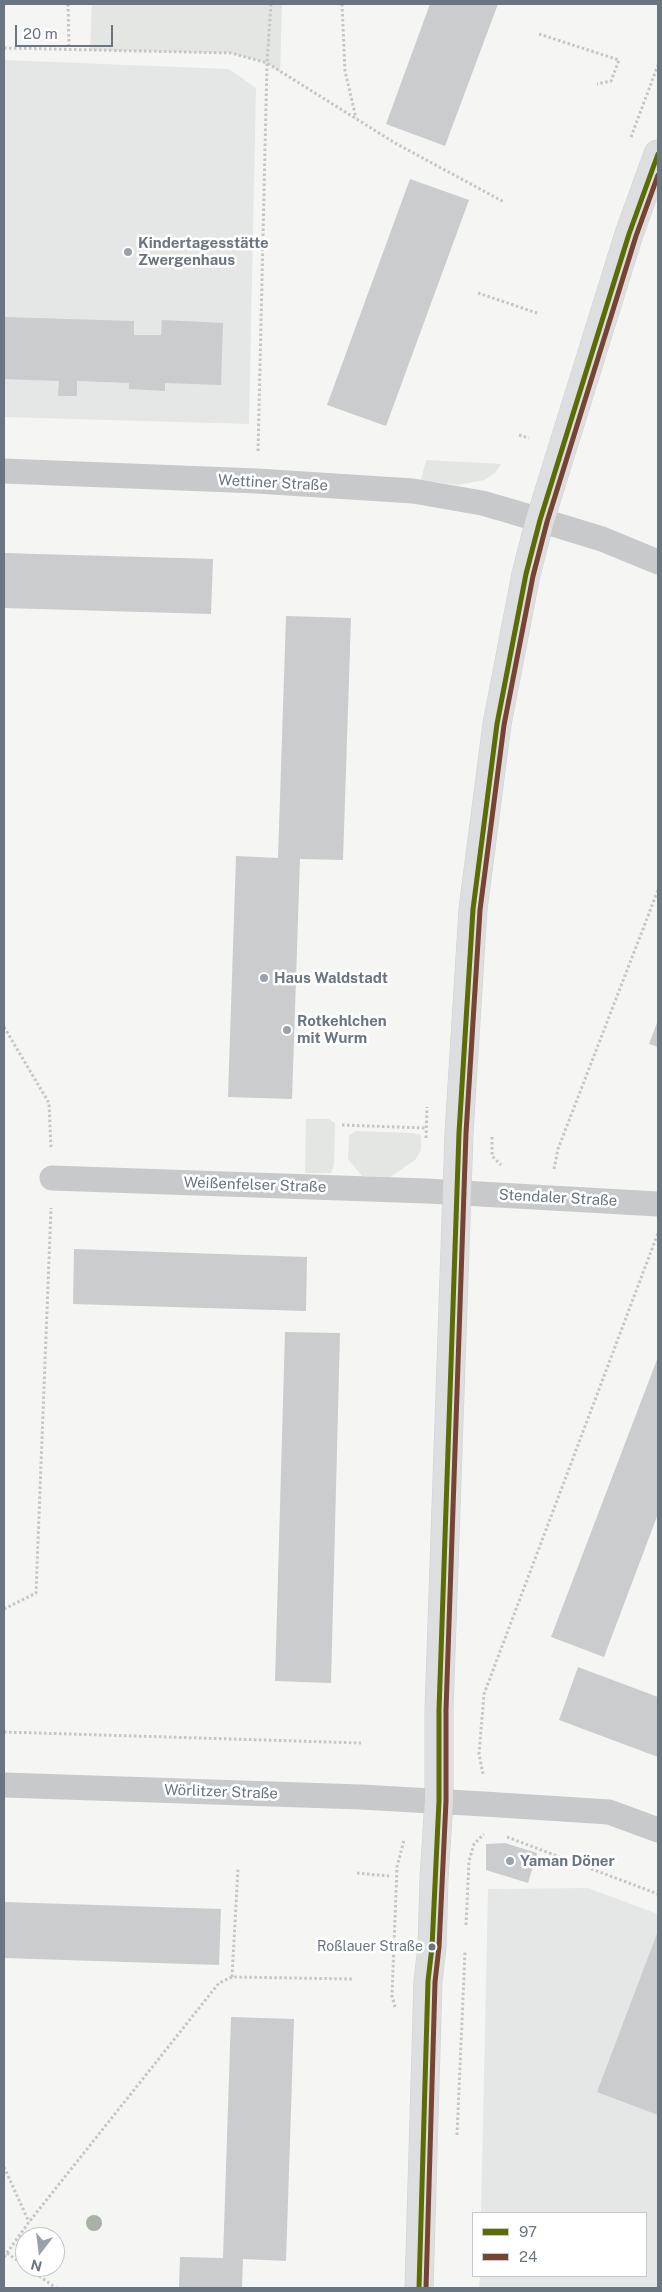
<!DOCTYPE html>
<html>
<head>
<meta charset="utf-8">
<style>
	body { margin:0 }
	#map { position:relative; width:662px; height:2292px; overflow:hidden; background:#f5f5f4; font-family:"Public Sans",sans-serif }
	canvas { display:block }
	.frame { position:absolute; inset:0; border:5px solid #697581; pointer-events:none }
	.legend { position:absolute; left:472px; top:2212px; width:175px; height:65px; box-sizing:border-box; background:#fff; border:1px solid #c3c8cd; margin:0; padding:6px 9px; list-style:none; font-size:15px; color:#697581 }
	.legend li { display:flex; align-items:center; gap:10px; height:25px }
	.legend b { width:25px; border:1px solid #c3c8cd }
	.north { position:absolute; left:15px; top:2227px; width:50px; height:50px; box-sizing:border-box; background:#fff; border:1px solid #c3c8cd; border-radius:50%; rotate:195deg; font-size:14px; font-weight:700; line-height:20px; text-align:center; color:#697581 }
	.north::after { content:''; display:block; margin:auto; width:18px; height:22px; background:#9aa2a9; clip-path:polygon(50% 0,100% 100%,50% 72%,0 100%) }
	.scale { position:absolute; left:15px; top:25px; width:98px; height:22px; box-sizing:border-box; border:2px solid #697581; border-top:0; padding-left:6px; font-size:15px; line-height:18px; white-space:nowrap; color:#697581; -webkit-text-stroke:4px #fff; paint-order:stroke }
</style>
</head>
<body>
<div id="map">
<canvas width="662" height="2292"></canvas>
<div class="frame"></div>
<ul class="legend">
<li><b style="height:6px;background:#5a6c02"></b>97</li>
<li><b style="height:6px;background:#774332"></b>24</li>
</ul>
<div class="north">N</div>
<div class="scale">20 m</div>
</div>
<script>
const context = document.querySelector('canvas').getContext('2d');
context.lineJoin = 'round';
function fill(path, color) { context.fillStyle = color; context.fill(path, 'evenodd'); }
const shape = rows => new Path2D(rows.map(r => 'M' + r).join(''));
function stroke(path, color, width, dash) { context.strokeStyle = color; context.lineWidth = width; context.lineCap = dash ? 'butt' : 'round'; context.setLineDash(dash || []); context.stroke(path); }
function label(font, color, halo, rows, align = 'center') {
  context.font = font + ' "Public Sans",sans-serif'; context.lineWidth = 5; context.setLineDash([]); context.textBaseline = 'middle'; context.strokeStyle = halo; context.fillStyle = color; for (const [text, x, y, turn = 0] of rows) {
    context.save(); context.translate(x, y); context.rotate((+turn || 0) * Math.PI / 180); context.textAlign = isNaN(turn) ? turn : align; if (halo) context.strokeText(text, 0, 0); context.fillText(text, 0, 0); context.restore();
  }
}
fill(shape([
	[4,60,229,69,256,88,249,424,4,417],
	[588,1888,658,1914,658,2288,479,2288,480,2276,646,2276,646,2213,481,2213,488,1889]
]), '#e5e7e7');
fill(shape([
	[92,4,282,4,280,72,267,63,231,53,90,50],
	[426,460,501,464,495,473,484,480,458,485,421,480],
	[306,1119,329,1119,335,1123,334,1165,331,1173,305,1173],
	[355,1131,410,1133,421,1135,421,1150,415,1160,390,1177,362,1176,348,1159,349,1136]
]), '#e3e6e2');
fill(shape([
	[430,4,498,4,445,146,386,124],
	[410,179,469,200,386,426,327,405],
	[4,317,134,321,134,335,161,335,162,320,223,323,221,385,165,383,165,391,129,389,129,383,77,381,77,396,58,396,59,381,4,379],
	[4,553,213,559,211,614,4,608],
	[286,616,351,618,343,860,300,859,292,1099,228,1097,236,856,278,858],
	[658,1020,658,1047,649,1044],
	[74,1249,307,1257,306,1311,73,1304],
	[285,1332,340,1333,331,1683,275,1681],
	[658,1357,658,1514,604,1657,551,1637],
	[578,1667,658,1697,658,1757,559,1720],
	[505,1843,537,1853,528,1883,486,1870,486,1844],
	[4,1902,221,1909,219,1965,4,1958],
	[658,1931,658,2115,597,2092],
	[231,2017,294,2019,286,2261,243,2259,242,2288,179,2288,180,2257,223,2258]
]), '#cbcccd');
const secondary = shape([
	[419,2288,428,1981,432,1947,434,1878,439,1801,439,1710,459,1133,473,909,497,724,526,574,540,520,629,234,658,154]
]);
stroke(secondary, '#d1d2d2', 29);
stroke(shape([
	[68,4,69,49],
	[271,4,267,63,395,143,504,202],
	[342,4,345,71,356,118],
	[539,34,619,60,611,81,597,84],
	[4,48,231,53,267,63,258,453],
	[631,137,658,65],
	[478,293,537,313],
	[519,435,529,438],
	[4,1027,49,1103,51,1149],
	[342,1125,425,1128],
	[492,1137,492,1156,501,1165],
	[426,1138,427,1107],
	[554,1169,558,1149,658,890],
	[4,1609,36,1593,51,1208],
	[4,1732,361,1743],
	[483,1774,479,1754,484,1694,658,1233],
	[507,1837,658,1894],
	[357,1873,389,1876],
	[466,1925,469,1861,474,1844,484,1834],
	[232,1977,238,1869],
	[395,2007,392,1996,397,1867,404,1840],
	[457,2135,465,1952],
	[4,2167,29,2222],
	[7,2253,25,2266],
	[4,2257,29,2222,219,1983,232,1977,352,1979],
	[27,2267,56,2288]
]), '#c5c6c7', 3, [2.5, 2.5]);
stroke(shape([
	[4,471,257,481,413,491,482,503,510,511,602,539,658,562],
	[52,1178,427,1191,658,1204],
	[4,1785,361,1797,484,1804,609,1812,658,1830]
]), '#c8c9ca', 25);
stroke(secondary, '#dddedf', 28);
stroke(shape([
	[419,2288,428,1981,432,1947,439,1801,439,1710,459,1133,473,909,497,724,526,574,540,520,629,234,658,154]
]), '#5a6c02', 5);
stroke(shape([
	[426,2288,435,1982,439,1947,446,1801,446,1710,466,1133,480,910,504,725,533,576,547,522,636,236,658,175]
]), '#774332', 5);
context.fillStyle = '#a9b1a6';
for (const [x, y] of [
	[94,2223]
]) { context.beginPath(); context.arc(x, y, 8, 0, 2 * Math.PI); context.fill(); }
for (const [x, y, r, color] of [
	[128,252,5,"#9aa2a9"],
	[264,978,5,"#9aa2a9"],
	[287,1030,5,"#9aa2a9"],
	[510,1861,5,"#9aa2a9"],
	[432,1947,4.5,"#697581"]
]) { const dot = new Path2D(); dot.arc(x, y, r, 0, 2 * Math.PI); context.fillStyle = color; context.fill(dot); stroke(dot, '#fff', 2); }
label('14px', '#697581', '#fff', [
	["Roßlauer Straße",423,1947]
], 'right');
label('bold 15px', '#697581', '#fff', [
	["Kindertagesstätte",138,243],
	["Zwergenhaus",138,260],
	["Haus Waldstadt",274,978],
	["Rotkehlchen",297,1021],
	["mit Wurm",297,1038],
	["Yaman Döner",520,1861]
], 'left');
label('15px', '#697581', '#fff', [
	["Wettiner Straße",273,483,3],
	["Weißenfelser Straße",255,1185,2],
	["Stendaler Straße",558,1198,3],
	["Wörlitzer Straße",221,1792,2]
]);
</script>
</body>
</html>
